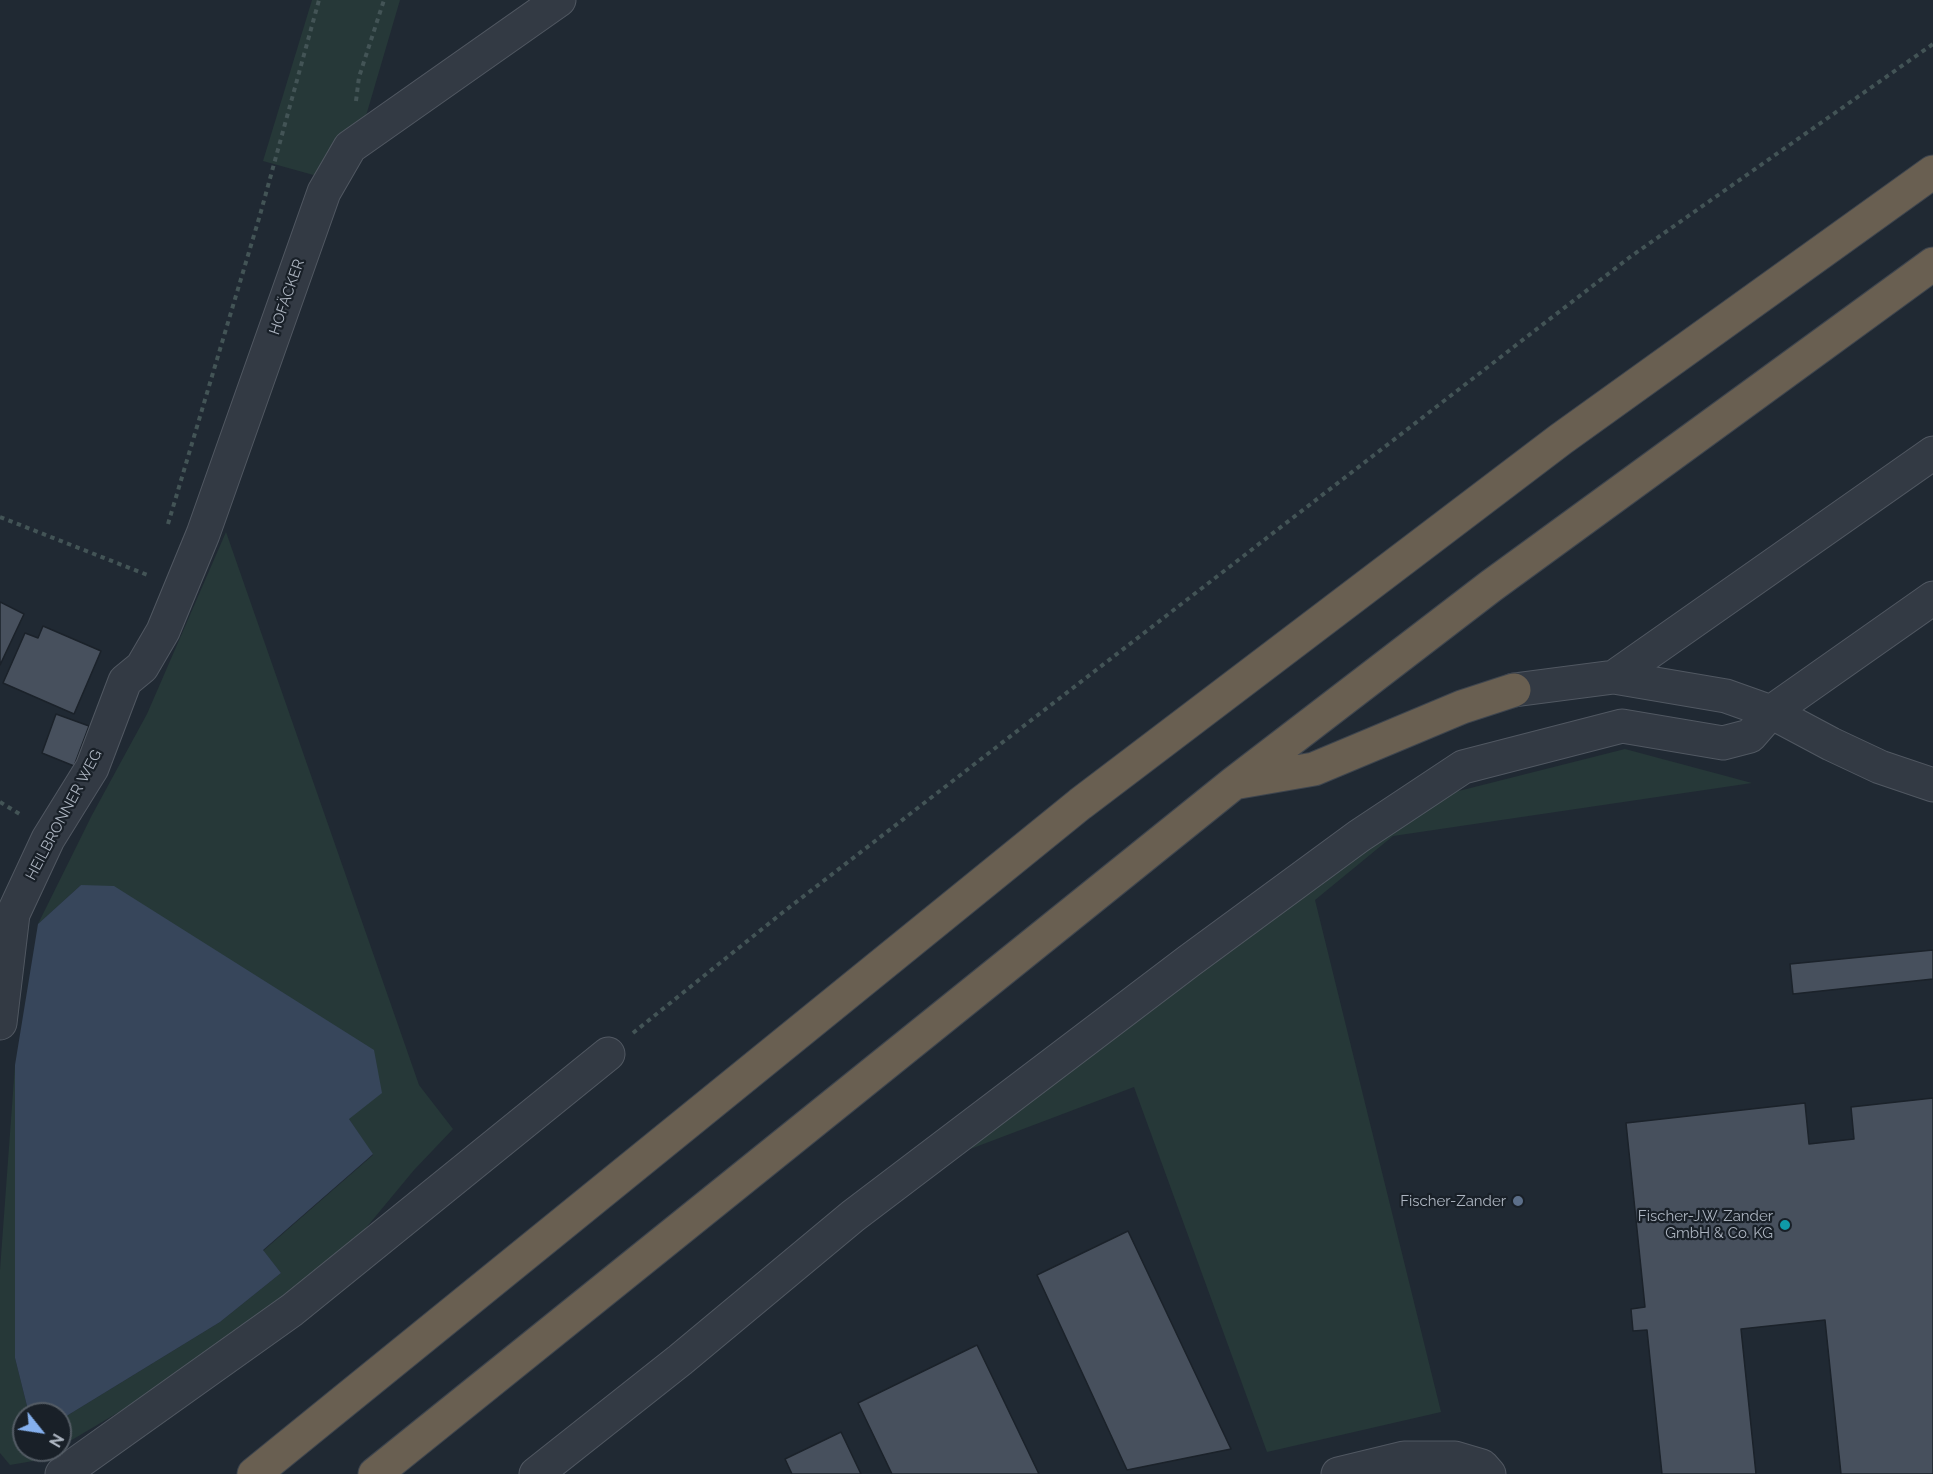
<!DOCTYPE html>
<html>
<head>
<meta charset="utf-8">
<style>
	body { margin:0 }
	#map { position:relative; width:1933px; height:1474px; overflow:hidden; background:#202933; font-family:Raleway,sans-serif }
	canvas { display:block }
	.north { position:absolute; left:12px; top:1402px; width:60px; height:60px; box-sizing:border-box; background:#192028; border:2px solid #545c65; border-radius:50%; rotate:120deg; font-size:16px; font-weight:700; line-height:24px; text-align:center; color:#adb5c1 }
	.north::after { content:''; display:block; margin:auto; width:21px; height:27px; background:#85b0ee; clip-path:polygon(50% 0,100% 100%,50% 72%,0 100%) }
</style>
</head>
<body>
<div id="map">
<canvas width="1933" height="1474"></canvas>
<div class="north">N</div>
</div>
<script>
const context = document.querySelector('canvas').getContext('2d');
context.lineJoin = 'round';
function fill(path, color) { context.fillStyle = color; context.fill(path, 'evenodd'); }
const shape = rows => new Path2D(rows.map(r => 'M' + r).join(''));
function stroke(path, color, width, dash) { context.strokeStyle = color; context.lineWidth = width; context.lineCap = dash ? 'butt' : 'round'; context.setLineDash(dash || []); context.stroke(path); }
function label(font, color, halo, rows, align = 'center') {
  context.font = font + ' Raleway,sans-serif'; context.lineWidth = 4.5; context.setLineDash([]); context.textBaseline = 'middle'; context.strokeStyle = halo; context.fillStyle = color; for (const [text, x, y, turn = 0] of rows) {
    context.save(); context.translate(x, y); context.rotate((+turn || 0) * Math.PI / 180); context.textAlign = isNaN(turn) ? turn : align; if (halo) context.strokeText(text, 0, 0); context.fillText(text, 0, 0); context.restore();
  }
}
fill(shape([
	[312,0,400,0,346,184,263,161],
	[226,532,419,1085,453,1129,414,1170,346,1252,198,1365,60,1447,60,1420,220,1322,281,1273,263,1251,373,1155,349,1119,81,885,38,924,92,815,147,714],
	[1625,749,1752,783,1393,836,1315,900,1441,1412,1267,1452,1134,1087,957,1154,1427,799],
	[15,1065,15,1358,29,1414,24,1414,24,1450,56,1450,39,1460,10,1465,0,1453,0,1270]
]), '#263838');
fill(shape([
	[81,885,114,886,374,1050,382,1093,349,1119,373,1154,263,1250,281,1273,220,1322,60,1420,60,1414,29,1414,15,1358,15,1065,38,924]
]), '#37465b');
const building = shape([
	[0,602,24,614,0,665,0,602],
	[43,626,101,651,74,714,3,683,25,633,38,638,43,626],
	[56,714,89,726,74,766,42,753,56,714],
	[1933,950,1933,979,1793,994,1790,964,1933,950],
	[1933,1098,1933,1474,1841,1474,1825,1320,1741,1329,1756,1474,1662,1474,1647,1330,1633,1331,1631,1309,1645,1307,1626,1123,1805,1103,1809,1144,1854,1139,1851,1107,1933,1098],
	[1128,1231,1231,1449,1127,1470,1037,1275,1128,1231],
	[977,1345,1039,1474,892,1474,858,1403,977,1345],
	[841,1432,861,1474,792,1474,785,1459,841,1432]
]);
fill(building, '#47505d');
stroke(building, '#1b222a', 1.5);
const minor = shape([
	[1614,677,1933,453],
	[1514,690,1614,677,1726,696,1771,712,1831,744,1880,767,1933,785],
	[0,1023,13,914,48,839,92,768,125,681,142,667,163,631,203,534,324,192,350,147,559,0],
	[62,1474,292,1310,608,1054],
	[536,1474,680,1360,853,1216,1189,961,1359,836,1463,767,1622,726,1723,743,1750,736,1771,712,1933,598],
	[1338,1474,1404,1458,1455,1458,1482,1466,1489,1474]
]);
const highway = shape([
	[1239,782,1314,769,1462,707,1514,690],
	[254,1474,1080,804,1561,439,1933,172],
	[375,1474,1234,783,1491,586,1933,264]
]);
stroke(minor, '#515862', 35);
stroke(highway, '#3e454e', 35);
stroke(shape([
	[356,101,359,77,384,0],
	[0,517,150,576],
	[168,524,260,215,319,0],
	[0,802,23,816],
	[633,1033,782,913,1630,257,1933,44]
]), '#435456', 4, [4.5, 4.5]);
stroke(minor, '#333a44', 33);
stroke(highway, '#695f51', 33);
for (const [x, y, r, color] of [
	[1518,1201,6,"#5c6f8a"],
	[1785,1225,6,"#0f9aa8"]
]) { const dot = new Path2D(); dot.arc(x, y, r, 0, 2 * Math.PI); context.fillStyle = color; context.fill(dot); stroke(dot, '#192028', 2); }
label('15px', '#adb5c1', '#192028', [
	["HOFÄCKER",287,297,-71],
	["HEILBRONNER WEG",64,815,-62]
]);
label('15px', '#adb5c1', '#192028', [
	["Fischer-Zander",1506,1201],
	["Fischer-J.W. Zander",1773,1216],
	["GmbH & Co. KG",1773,1233]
], 'right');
</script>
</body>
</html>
